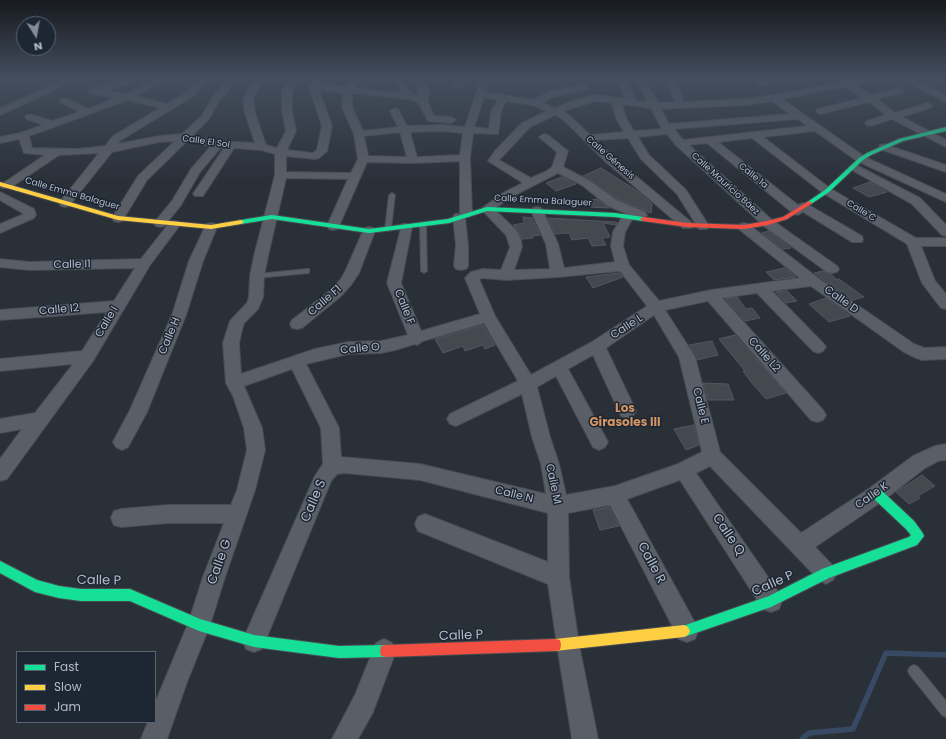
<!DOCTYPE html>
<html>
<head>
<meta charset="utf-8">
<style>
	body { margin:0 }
	#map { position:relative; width:946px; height:739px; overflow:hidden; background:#2a3038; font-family:Poppins,sans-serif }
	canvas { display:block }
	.legend { position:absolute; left:16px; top:651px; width:140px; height:72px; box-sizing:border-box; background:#1d2633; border:1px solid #59626f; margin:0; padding:5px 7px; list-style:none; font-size:12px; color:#b4bcc9 }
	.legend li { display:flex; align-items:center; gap:8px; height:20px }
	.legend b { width:20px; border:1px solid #59626f }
	.north { position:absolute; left:16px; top:16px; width:40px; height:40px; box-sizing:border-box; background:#1d2633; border:1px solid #59626f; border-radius:50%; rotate:169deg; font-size:11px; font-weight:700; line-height:16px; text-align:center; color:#b4bcc9 }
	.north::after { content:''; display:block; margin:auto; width:14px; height:18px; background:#848b96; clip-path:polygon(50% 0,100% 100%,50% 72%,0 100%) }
</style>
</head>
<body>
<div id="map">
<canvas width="946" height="739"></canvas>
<ul class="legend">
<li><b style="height:5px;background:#16e098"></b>Fast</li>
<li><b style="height:5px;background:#ffcf43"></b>Slow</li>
<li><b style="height:5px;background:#f24e42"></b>Jam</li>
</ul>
<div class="north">N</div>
</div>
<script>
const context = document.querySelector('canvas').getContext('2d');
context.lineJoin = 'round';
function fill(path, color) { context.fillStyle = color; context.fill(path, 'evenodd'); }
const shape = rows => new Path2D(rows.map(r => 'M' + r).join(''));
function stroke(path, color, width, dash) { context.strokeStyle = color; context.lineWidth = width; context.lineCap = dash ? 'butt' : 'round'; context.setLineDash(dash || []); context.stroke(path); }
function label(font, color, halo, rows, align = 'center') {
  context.font = font + ' Poppins,sans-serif'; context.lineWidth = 3; context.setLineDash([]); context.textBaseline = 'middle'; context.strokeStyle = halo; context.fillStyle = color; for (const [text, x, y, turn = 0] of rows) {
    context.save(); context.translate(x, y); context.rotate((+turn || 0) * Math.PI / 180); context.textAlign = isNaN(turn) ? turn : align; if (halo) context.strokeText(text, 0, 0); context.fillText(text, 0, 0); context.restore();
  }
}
fill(shape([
	[699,80,729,80,734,87,704,87]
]), '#273a3e');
stroke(shape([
	[802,739,809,733,853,729,886,653,946,655]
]), '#384963', 5.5);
const building = shape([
	[601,168,639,192,652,204,651,213,617,199,583,176,601,168],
	[562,177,576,184,556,191,546,183,562,177],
	[870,182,887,192,869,197,853,188,870,182],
	[597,199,607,207,609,208,590,207,586,201,597,199],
	[523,217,532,218,540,235,532,236,533,238,522,239,517,229,513,225,524,223,523,217],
	[548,218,615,222,617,223,616,225,603,223,610,237,602,238,606,245,592,246,588,238,572,240,569,233,555,234,548,218],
	[769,231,791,248,783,249,762,233,769,231],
	[785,268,796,277,774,280,766,272,785,268],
	[823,271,831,274,837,280,839,279,864,297,853,300,814,273,823,271],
	[619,273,623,277,593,288,586,277,619,273],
	[787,291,797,301,786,303,776,292,787,291],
	[737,297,746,309,752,308,760,318,745,321,725,299,737,297],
	[826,298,850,316,829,322,809,304,826,298],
	[483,325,495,345,485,349,483,345,465,351,463,346,443,353,435,339,483,325],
	[735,335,786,393,766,399,751,382,743,371,745,371,719,339,735,335],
	[712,341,718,355,697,360,689,345,712,341],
	[703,383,728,384,734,400,708,400,703,383],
	[694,425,699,445,686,450,674,429,694,425],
	[922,475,935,486,918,496,920,498,909,504,896,492,922,475],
	[609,507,619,526,600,530,593,510,609,507]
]);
fill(building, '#444950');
stroke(building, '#52575f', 1);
const lane = shape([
	[392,193,395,195,391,229,388,231,385,229,389,195,392,193],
	[423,223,426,225,427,271,424,273,421,271,420,225,423,223],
	[307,269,309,269,309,273,257,278,254,276,257,274,307,269],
	[914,665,918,667,946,701,946,717,942,715,910,675,908,671,910,667,914,665]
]);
const street = shape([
	[0,79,11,79,0,86,0,79],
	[67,79,78,79,0,115,0,108,67,79],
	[123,79,136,79,135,81,106,91,126,94,156,79,167,79,136,96,167,104,186,93,199,79,208,79,192,97,121,140,117,144,159,136,182,134,202,116,212,98,228,79,237,79,219,101,209,119,192,136,218,141,255,143,245,113,243,99,250,87,258,79,267,79,257,90,253,99,255,113,266,145,277,148,286,131,282,111,282,90,290,79,299,79,292,90,292,111,296,131,287,150,313,153,317,150,322,126,309,87,316,79,325,79,320,85,346,87,353,80,356,79,360,82,355,88,402,93,394,79,402,79,412,94,419,96,416,79,424,79,429,94,427,101,434,116,451,117,456,120,451,123,428,121,418,102,408,99,352,93,352,107,363,131,398,127,390,111,395,108,398,109,407,126,443,125,465,127,481,79,489,79,485,92,533,100,549,92,584,84,588,87,587,89,552,97,542,103,555,108,576,100,596,95,626,99,617,79,625,79,636,101,648,102,636,79,644,79,658,103,675,102,667,79,675,79,684,102,746,99,774,95,838,83,837,81,838,79,847,81,873,79,872,81,854,85,872,95,900,88,903,89,905,91,903,93,877,99,895,113,927,103,930,104,932,106,930,108,902,117,946,140,946,147,892,119,870,126,867,125,865,123,867,121,886,115,869,102,821,114,818,113,816,111,818,109,862,98,844,87,782,99,865,157,946,194,946,202,857,161,815,131,763,137,831,189,916,238,946,238,946,246,921,246,935,281,946,294,946,309,941,308,922,283,907,244,823,193,752,138,718,142,798,205,803,203,807,204,862,236,863,239,862,242,852,242,803,212,798,215,794,214,707,143,689,145,772,220,837,266,839,269,837,272,832,273,827,272,764,226,676,145,667,134,638,137,649,155,686,190,709,226,707,229,699,229,677,194,641,159,628,138,596,140,614,158,691,222,693,225,691,228,683,228,606,162,564,120,555,115,530,127,499,160,531,178,547,171,552,167,557,152,539,137,544,134,548,135,568,151,563,167,590,181,616,200,645,212,647,215,645,218,641,219,634,216,625,232,623,246,629,265,659,301,711,290,800,278,740,230,738,227,740,224,744,223,748,224,818,278,914,344,924,348,946,347,946,359,922,360,916,358,904,352,811,286,772,291,823,343,826,347,823,351,818,353,813,351,757,293,722,298,823,410,826,415,823,420,817,422,811,420,708,301,665,310,695,357,720,452,801,533,870,488,913,456,935,446,946,444,946,460,938,461,925,468,884,500,815,547,833,566,837,573,833,580,826,584,819,580,710,466,696,473,779,593,782,601,779,609,771,612,763,609,680,480,627,499,695,623,698,631,695,639,687,642,679,639,610,505,568,513,569,577,579,645,598,739,572,739,557,645,548,584,418,531,415,524,418,517,425,514,548,562,548,513,420,480,345,473,337,474,331,481,262,649,254,652,246,649,243,641,246,633,315,476,323,464,321,428,292,369,244,386,262,428,265,450,255,490,225,577,210,625,187,682,167,739,141,739,148,722,155,722,155,703,188,624,203,577,224,523,168,523,121,527,114,525,111,518,114,511,121,509,168,505,231,505,237,490,247,450,244,428,233,396,226,383,223,343,230,321,247,303,249,297,250,276,254,256,275,175,275,154,261,150,234,148,203,196,195,196,193,194,224,148,221,147,200,172,181,205,164,226,160,227,156,226,154,223,172,201,191,169,211,146,187,141,147,180,124,218,122,221,118,222,114,221,112,218,138,176,175,141,159,142,112,152,69,206,65,207,61,206,59,203,99,153,59,155,10,188,2,188,0,186,2,184,45,155,24,153,19,139,0,143,0,137,20,133,43,125,27,119,25,117,27,115,33,115,52,121,80,112,61,103,59,101,61,99,67,99,88,109,116,98,91,93,89,91,91,89,123,79],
	[319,90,343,93,342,107,354,134,358,159,351,173,286,172,286,156,315,159,319,158,327,151,332,126,319,90],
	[484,97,498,100,491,111,489,129,474,127,484,97],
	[128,100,160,108,113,136,105,146,78,149,32,148,29,136,128,100],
	[506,101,532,105,547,111,522,123,495,151,488,161,523,183,503,193,481,209,506,235,510,247,501,270,483,269,471,272,465,278,480,314,421,331,401,283,412,227,410,224,402,224,387,283,408,335,381,341,348,342,315,349,241,374,239,343,242,330,244,323,258,309,263,297,264,276,268,256,286,178,348,179,327,226,329,229,333,230,337,229,339,226,367,162,413,163,460,161,460,214,455,214,453,217,456,245,454,266,456,269,461,270,466,269,468,266,468,245,465,217,470,217,472,214,470,158,473,133,498,134,501,111,506,101],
	[596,101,612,103,616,118,624,132,590,135,570,116,563,111,596,101],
	[772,101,790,114,669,124,661,109,746,105,772,101],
	[622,104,651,108,662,129,634,131,626,118,622,104],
	[798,119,807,126,683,140,674,129,798,119],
	[443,131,463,133,460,155,417,157,410,132,443,131],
	[400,132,407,157,368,156,364,136,400,132],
	[558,173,582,185,608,206,627,214,624,214,613,232,611,246,615,262,564,268,558,244,543,211,541,208,537,207,533,208,531,211,546,244,550,269,514,270,522,247,521,240,516,230,494,209,511,197,558,173],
	[620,271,647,306,592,342,531,375,495,316,479,279,483,278,506,280,558,277,620,271],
	[654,315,679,357,702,452,678,464,615,486,566,495,559,464,550,437,537,387,556,376,593,447,599,450,605,447,608,442,568,369,593,355,621,416,627,418,633,416,636,411,606,348,654,315],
	[484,323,518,381,450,414,447,419,450,424,456,426,522,394,532,437,541,464,546,494,420,464,341,457,339,428,306,364,348,354,381,353,395,350,415,344,417,345,423,341,484,323],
	[457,79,465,79,462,88,456,88,455,86,457,79],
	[540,79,559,79,555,82,535,84,534,82,535,80,540,79],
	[764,79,782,79,781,81,758,86,754,83,755,81,764,79],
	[902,79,913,79,946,95,946,102,902,79],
	[884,144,946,165,946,172,880,149,879,147,880,145,884,144],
	[854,164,920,198,946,225,946,236,942,235,912,204,850,169,849,167,854,164],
	[0,192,34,209,36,215,34,218,0,233,0,224,24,214,0,200,0,192],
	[174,221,178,222,180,225,150,265,93,361,7,479,0,481,0,459,22,429,0,433,0,419,35,413,73,364,0,371,0,359,82,351,107,312,0,320,0,310,114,301,135,268,29,270,0,267,0,259,29,262,141,259,170,222,174,221],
	[211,223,215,224,217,227,203,261,186,315,147,412,128,447,122,450,116,447,113,442,130,410,172,315,189,261,205,227,207,224,211,223],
	[369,227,373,228,375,231,359,273,351,285,341,296,302,328,297,329,292,328,290,324,292,320,331,290,341,279,345,272,363,231,365,228,369,227],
	[384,639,392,643,396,651,373,712,358,739,332,739,355,695,376,643,384,639]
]);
const fast = shape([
	[946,127,946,131,903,141,871,155,863,160,829,192,811,204,807,204,806,203,825,190,859,158,867,153,899,139,946,127],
	[487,207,615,213,643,217,646,219,643,221,615,217,487,211,449,223,369,233,272,219,241,224,238,222,241,220,272,215,369,229,448,219,487,207],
	[877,489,881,490,914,521,922,532,924,536,917,545,829,578,771,607,684,637,680,635,678,631,680,627,769,596,822,569,909,537,911,535,906,529,873,498,872,494,873,490,877,489],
	[0,561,37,580,59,586,81,589,130,589,200,619,254,635,339,646,386,645,391,646,392,651,391,656,386,657,339,658,254,647,199,631,130,601,81,601,59,598,35,592,0,573,0,561]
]);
const slow = shape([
	[0,182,118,216,211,225,241,220,244,222,241,224,211,229,118,220,0,186,0,182],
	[684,625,688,627,690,631,688,635,684,637,555,651,550,650,549,645,550,640,555,639,684,625]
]);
const jam = shape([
	[809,201,812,203,811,204,787,219,768,225,744,229,687,227,643,221,640,219,643,217,687,223,744,225,767,221,783,217,809,201],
	[555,639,560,640,561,645,560,650,555,651,386,657,381,656,380,651,381,646,386,645,555,639]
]);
stroke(lane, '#484c53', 2);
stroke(street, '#484c53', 2);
stroke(fast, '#484c53', 2);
stroke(slow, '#484c53', 2);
stroke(jam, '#484c53', 2);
fill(lane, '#5a5e66');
fill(street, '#5a5e66');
fill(fast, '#16e098');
fill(slow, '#ffcf43');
fill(jam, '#f24e42');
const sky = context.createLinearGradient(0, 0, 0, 183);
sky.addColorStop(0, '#171a1f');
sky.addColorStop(0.43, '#444e5e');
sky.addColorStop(1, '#444e5e00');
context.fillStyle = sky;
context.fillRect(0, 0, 946, 183);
label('9px', '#b4bcc9', '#1d2633', [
	["Calle El Sol",206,142,8],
	["Calle Génesis",610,158,41],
	["Calle 1a",753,176,39],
	["Calle Mauricio Báez",725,184,42],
	["Calle Emma Balaguer",72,194,16],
	["Calle Emma Balaguer",543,201,3],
	["Calle C",861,211,31]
]);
label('11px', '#b4bcc9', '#1d2633', [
	["Calle I1",72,265,-1],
	["Calle D",841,300,35],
	["Calle F1",325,301,-41],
	["Calle F",404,307,68],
	["Calle I2",59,310,-5],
	["Calle I",107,322,-59],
	["Calle L",627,327,-33],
	["Calle H",170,336,-67],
	["Calle O",360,349,-5],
	["Calle L2",764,355,49],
	["Calle E",700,406,76],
	["Calle M",553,484,78],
	["Calle N",514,495,14],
	["Calle K",872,496,-35]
]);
label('bold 12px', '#d59563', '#1d2633', [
	["Los",625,409],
	["Girasoles III",625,423]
]);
label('13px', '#b4bcc9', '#1d2633', [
	["Calle S",314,501,-67],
	["Calle Q",728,535,56],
	["Calle G",220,562,-70],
	["Calle R",651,563,62],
	["Calle P",99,581,1],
	["Calle P",773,584,-24],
	["Calle P",461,636,-2]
]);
</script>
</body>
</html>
